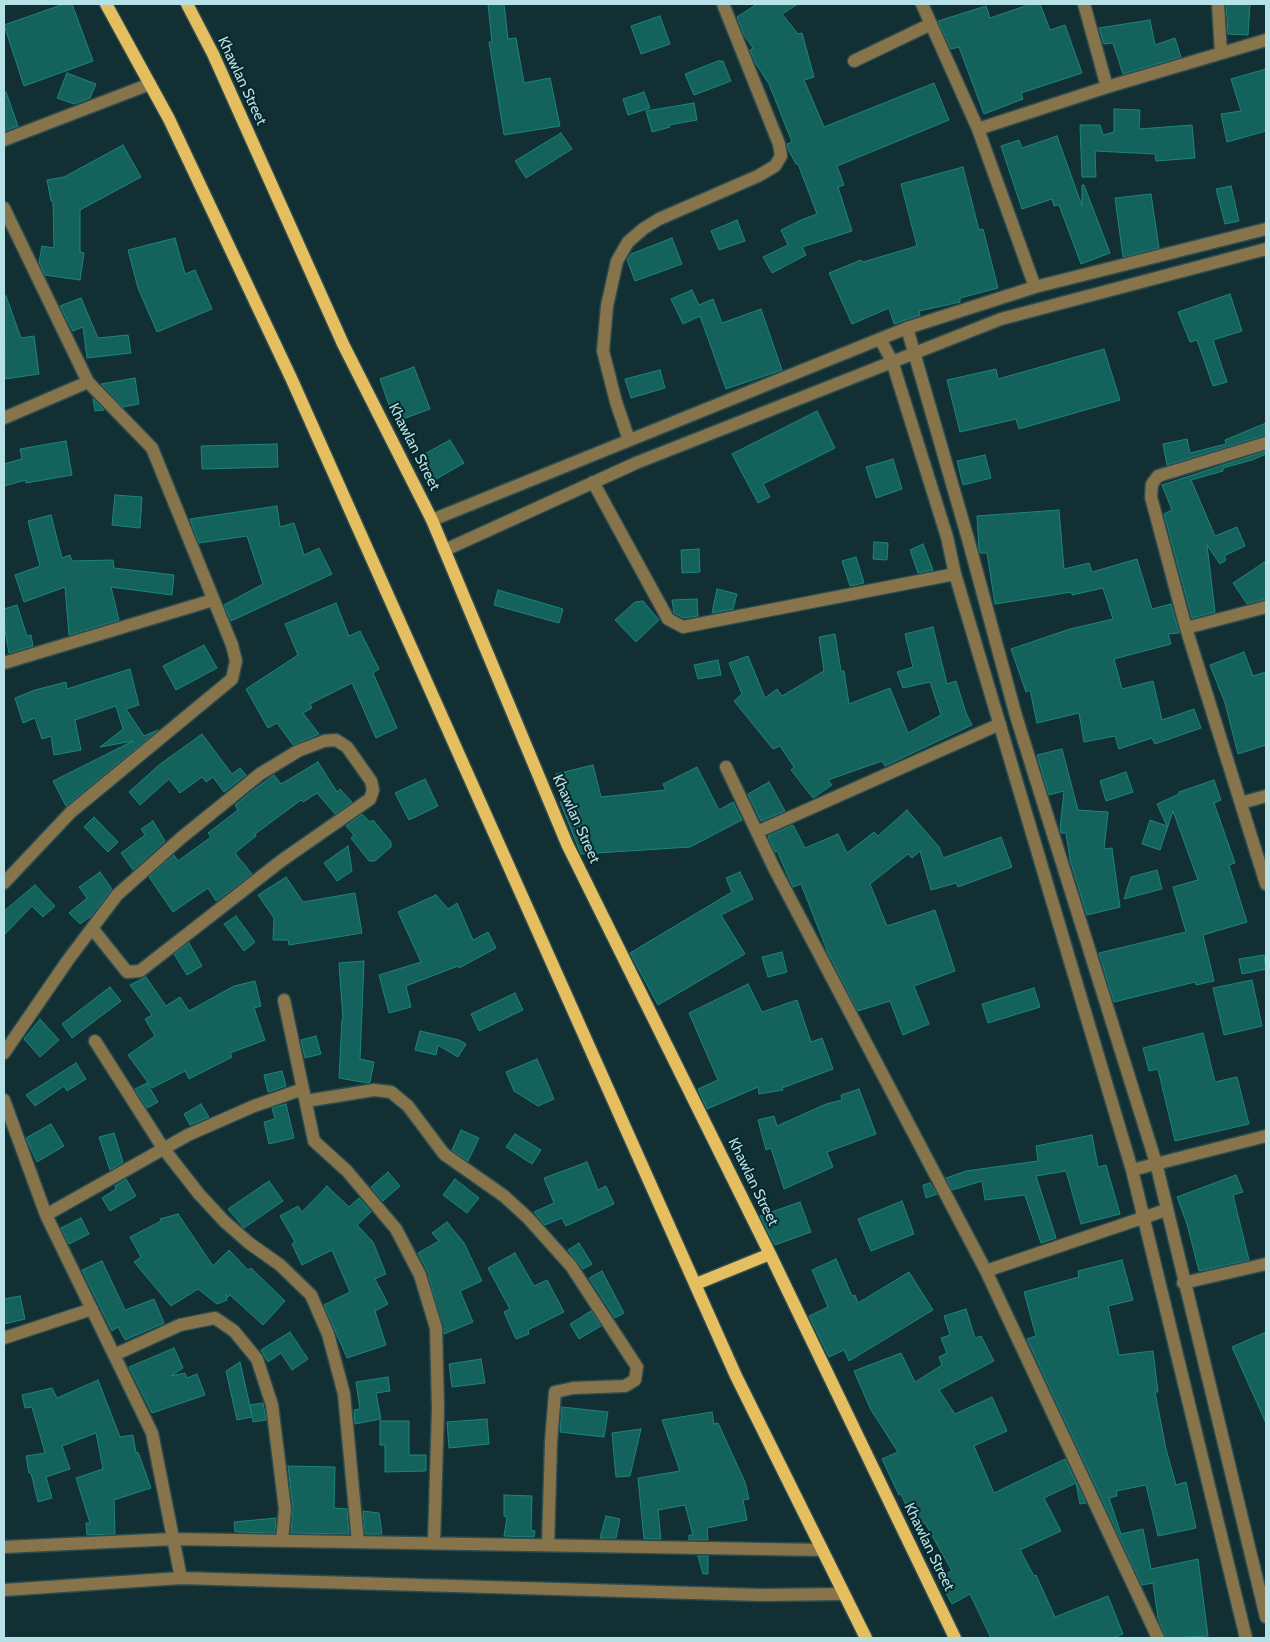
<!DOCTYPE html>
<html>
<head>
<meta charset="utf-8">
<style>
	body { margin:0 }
	#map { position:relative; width:1270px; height:1642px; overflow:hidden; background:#123033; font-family:Cabin,sans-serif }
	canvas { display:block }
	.frame { position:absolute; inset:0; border:5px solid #b6e1e7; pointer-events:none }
</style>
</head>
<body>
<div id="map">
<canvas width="1270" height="1642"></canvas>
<div class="frame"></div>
</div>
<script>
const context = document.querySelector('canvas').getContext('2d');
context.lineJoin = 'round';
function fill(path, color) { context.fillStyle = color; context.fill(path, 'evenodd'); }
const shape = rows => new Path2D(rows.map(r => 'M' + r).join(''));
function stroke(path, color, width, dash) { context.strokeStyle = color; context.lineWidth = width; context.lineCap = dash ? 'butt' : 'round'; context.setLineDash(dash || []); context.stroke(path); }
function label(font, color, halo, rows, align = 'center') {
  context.font = font + ' Cabin,sans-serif'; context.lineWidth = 4; context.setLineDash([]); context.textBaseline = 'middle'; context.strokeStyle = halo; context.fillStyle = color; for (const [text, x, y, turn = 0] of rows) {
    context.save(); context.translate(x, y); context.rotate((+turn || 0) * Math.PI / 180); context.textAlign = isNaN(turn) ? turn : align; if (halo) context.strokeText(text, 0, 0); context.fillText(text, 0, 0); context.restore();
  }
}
const building = shape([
	[64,4,72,4,93,61,24,86,4,25,64,4],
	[488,4,504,4,508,39,516,38,524,83,550,78,560,126,504,135,489,42,492,42,488,4],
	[757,4,798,4,782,14,798,34,802,33,814,77,804,80,824,127,934,83,949,120,837,166,844,185,838,187,852,231,802,247,806,255,772,273,763,257,788,245,781,230,801,220,817,214,798,164,796,164,788,149,787,144,792,142,769,84,756,64,750,50,753,48,744,35,737,17,757,4],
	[1031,4,1040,4,1050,30,1065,25,1082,73,1021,93,1023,99,984,114,959,47,951,49,938,21,986,6,990,18,1031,4],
	[1226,4,1250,4,1248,35,1228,34,1226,4],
	[660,16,670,44,641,54,631,26,660,16],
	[1150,20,1155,45,1175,38,1181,57,1123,74,1113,43,1104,44,1099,28,1150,20],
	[718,61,723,61,731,81,694,95,685,74,718,61],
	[1266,69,1266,131,1227,142,1221,114,1241,111,1231,79,1266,69],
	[67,73,96,84,90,98,74,104,57,98,67,73],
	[6,92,18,126,4,131,4,93,6,92],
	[644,92,650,108,628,115,623,99,644,92],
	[694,103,697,120,669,125,670,127,652,132,646,111,694,103],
	[1114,109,1140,110,1139,129,1192,125,1195,158,1156,161,1155,154,1095,151,1096,177,1082,177,1080,125,1100,125,1103,135,1114,132,1114,109],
	[561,133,572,149,526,178,515,161,561,133],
	[1057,136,1082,206,1082,185,1084,185,1110,253,1081,264,1059,205,1054,206,1052,199,1022,209,1001,146,1019,140,1022,148,1057,136],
	[123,145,141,177,80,210,80,252,84,253,80,280,45,275,39,262,42,246,54,248,53,201,51,201,47,180,64,177,123,145],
	[963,167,979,230,983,229,998,288,960,298,960,302,919,311,920,315,894,324,889,308,852,324,829,273,861,260,863,262,917,246,901,184,963,167],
	[1231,186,1239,221,1225,224,1216,189,1231,186],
	[1151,194,1159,248,1123,257,1115,198,1151,194],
	[737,220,745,241,719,250,711,231,737,220],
	[175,238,185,274,195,270,212,309,157,332,138,288,128,250,175,238],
	[672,238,682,264,635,281,627,260,631,254,672,238],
	[692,290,699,305,713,299,722,323,761,309,782,370,726,389,700,316,683,324,671,299,692,290],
	[1230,294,1242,331,1213,340,1227,382,1213,386,1197,340,1190,342,1178,312,1230,294],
	[6,296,21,338,34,336,39,374,5,379,4,297,6,296],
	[81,298,98,338,128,335,131,353,87,358,83,327,73,331,60,306,81,298],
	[1104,349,1120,400,1019,429,1016,419,960,432,947,380,996,369,998,379,1104,349],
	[414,367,430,409,395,422,380,379,414,367],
	[660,370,665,388,631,398,625,379,660,370],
	[135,378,139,404,123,407,101,384,135,378],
	[93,399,104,410,95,411,93,399],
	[817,411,835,448,763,484,770,497,758,503,732,454,817,411],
	[1266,423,1266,435,1167,465,1163,444,1187,439,1190,453,1226,444,1225,440,1266,423],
	[450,440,464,463,433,481,419,457,450,440],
	[66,441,72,475,26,483,26,480,4,486,4,464,22,459,20,449,66,441],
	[277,444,278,467,202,469,201,446,277,444],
	[1266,451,1266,454,1252,460,1223,468,1223,471,1191,480,1215,536,1237,527,1245,546,1224,556,1226,560,1220,564,1207,545,1215,612,1192,618,1164,514,1172,510,1162,485,1266,451],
	[985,455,991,478,963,485,957,461,985,455],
	[893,459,902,489,876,498,866,467,893,459],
	[115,495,142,497,140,528,112,525,115,495],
	[277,506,280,527,294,523,304,555,319,548,332,574,231,621,224,605,263,584,247,536,199,543,190,519,277,506],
	[1059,510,1064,569,1089,563,1092,572,1137,559,1152,609,1171,604,1179,633,1168,634,1171,644,1114,659,1122,689,1153,681,1162,720,1194,709,1201,728,1155,744,1152,738,1119,749,1115,736,1084,742,1079,713,1037,723,1030,690,1026,692,1011,649,1070,629,1113,619,1103,588,1072,595,1072,592,995,604,987,553,980,553,979,550,977,516,1059,510],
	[51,515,62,558,70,555,72,561,113,560,114,568,174,575,172,595,111,587,119,620,69,635,65,587,24,602,15,575,40,566,28,521,51,515],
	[874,542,888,543,887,560,873,559,874,542],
	[923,544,933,570,918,573,910,550,923,544],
	[699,549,700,572,682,573,681,550,699,549],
	[856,557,864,583,850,586,842,561,856,557],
	[1266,561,1266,599,1247,604,1233,583,1266,561],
	[717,589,737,594,733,609,712,613,717,589],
	[498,590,563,609,559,623,494,605,498,590],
	[697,599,698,616,684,618,674,613,672,600,697,599],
	[643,601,659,620,636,642,615,620,635,602,643,601],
	[336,603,349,636,360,631,379,669,373,673,397,728,376,738,352,683,310,704,312,708,303,713,319,734,293,745,277,723,268,728,246,689,298,655,285,624,336,603],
	[17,605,27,636,31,635,33,646,9,653,4,625,4,609,17,605],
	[933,627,947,684,956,681,966,713,972,725,885,766,882,761,828,780,832,785,813,798,791,770,794,767,780,746,773,749,734,701,742,694,729,663,748,656,765,698,777,689,782,696,824,671,819,637,835,634,841,671,844,671,849,704,890,688,908,733,941,715,930,682,903,688,897,672,913,667,905,634,933,627],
	[204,645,217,668,176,690,163,666,204,645],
	[1244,652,1253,676,1266,672,1266,745,1238,754,1225,703,1210,665,1244,652],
	[718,660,721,675,698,679,694,665,718,660],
	[130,669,139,705,126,709,144,736,158,730,66,806,53,781,133,741,100,747,123,729,116,706,75,720,81,750,54,755,51,736,42,739,35,718,23,723,15,698,35,690,66,682,67,689,130,669],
	[202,734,232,774,240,768,246,775,224,792,213,777,206,782,202,777,180,793,169,779,140,805,129,792,159,765,202,734],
	[1062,749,1078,810,1108,812,1104,849,1112,848,1120,907,1087,915,1070,860,1066,833,1061,833,1060,829,1064,791,1049,795,1037,755,1062,749],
	[318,762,337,792,340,789,352,802,335,814,317,793,303,802,301,800,255,834,256,836,235,853,252,874,216,901,208,888,173,912,149,877,174,855,178,861,211,837,208,833,238,810,235,805,256,788,274,775,281,784,318,762],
	[593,765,601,797,666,790,663,784,697,767,719,810,733,802,742,820,690,847,581,854,560,802,562,802,556,774,593,765],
	[1126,772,1133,792,1106,801,1100,781,1126,772],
	[425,779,438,806,409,820,395,793,425,779],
	[1214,780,1221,800,1214,803,1235,863,1229,865,1247,922,1203,935,1214,981,1196,985,1195,982,1114,1002,1099,953,1186,932,1173,887,1198,880,1173,811,1160,850,1142,844,1150,820,1167,826,1157,804,1179,794,1179,792,1214,780],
	[769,782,785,811,761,821,748,794,769,782],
	[907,810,939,847,943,858,1001,837,1012,867,958,887,956,883,931,890,920,851,912,858,908,854,870,884,887,926,935,910,955,971,914,986,929,1024,903,1035,890,1001,858,1011,828,953,801,884,793,887,777,851,775,852,768,836,793,825,805,848,838,834,847,853,874,832,878,836,907,810],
	[362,814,370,822,373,820,391,842,391,847,375,861,369,861,351,838,354,835,346,826,362,814],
	[94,817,118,842,108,852,84,827,94,817],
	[153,821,165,841,133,870,121,853,145,835,141,829,153,821],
	[348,846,352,871,337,881,324,863,348,846],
	[1157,870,1162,889,1124,899,1131,877,1157,870],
	[100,872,112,889,90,917,80,924,69,913,87,898,79,887,100,872],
	[740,872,753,899,721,915,745,954,658,1005,630,953,732,892,726,878,740,872],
	[286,877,303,902,355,893,362,933,289,945,288,940,273,940,274,918,258,895,286,877],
	[35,885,55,906,43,917,32,906,4,935,4,911,35,885],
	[436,895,448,909,457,903,473,940,488,932,496,948,459,968,458,966,406,986,411,1007,389,1013,379,975,421,962,398,912,436,895],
	[236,916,255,942,244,951,224,924,236,916],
	[189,943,202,966,187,975,174,954,189,943],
	[782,952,787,972,768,977,762,957,782,952],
	[1264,955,1266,969,1242,974,1239,959,1264,955],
	[364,961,360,1059,374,1062,370,1082,367,1083,339,1078,342,1019,343,1019,339,963,364,961],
	[146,977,166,1006,180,997,189,1011,234,986,255,981,261,1006,254,1008,265,1040,230,1053,232,1057,189,1079,185,1071,152,1088,128,1055,155,1036,145,1019,152,1015,130,985,146,977],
	[1252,980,1262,1026,1224,1035,1213,988,1252,980],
	[748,984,762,1012,797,1000,811,1042,822,1038,833,1069,782,1088,783,1090,759,1094,758,1087,707,1109,698,1089,718,1080,689,1013,748,984],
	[110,987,121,1001,72,1038,62,1024,110,987],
	[1034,988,1040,1007,988,1023,982,1004,1034,988],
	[515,993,523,1010,479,1031,471,1014,515,993],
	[40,1019,59,1040,40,1057,24,1039,40,1019],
	[420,1031,459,1040,466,1044,458,1057,438,1045,436,1055,415,1050,420,1031],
	[1203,1033,1215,1082,1237,1077,1249,1124,1175,1141,1158,1069,1149,1071,1143,1048,1203,1033],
	[316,1036,321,1054,305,1058,301,1040,316,1036],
	[537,1059,554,1099,538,1106,514,1091,506,1072,537,1059],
	[76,1063,86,1079,67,1091,64,1086,35,1106,26,1095,76,1063],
	[282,1071,286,1086,268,1092,264,1075,282,1071],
	[147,1083,158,1102,147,1108,135,1089,147,1083],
	[859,1089,876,1134,827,1152,833,1167,784,1189,771,1148,766,1150,758,1120,774,1116,777,1126,826,1104,842,1100,841,1095,859,1089],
	[201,1104,209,1117,190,1125,184,1114,201,1104],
	[286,1104,294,1138,269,1144,264,1122,275,1119,272,1108,286,1104],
	[51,1124,64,1146,37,1162,26,1138,51,1124],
	[461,1130,479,1138,468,1161,452,1150,461,1130],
	[114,1133,123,1162,110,1170,99,1137,114,1133],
	[515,1134,541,1150,532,1164,506,1147,515,1134],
	[1092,1135,1098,1167,1106,1165,1120,1214,1081,1224,1066,1171,1036,1176,1056,1238,1041,1243,1025,1195,985,1200,982,1181,952,1190,946,1178,966,1171,1038,1161,1036,1146,1092,1135],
	[587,1162,598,1190,606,1186,614,1204,566,1226,562,1218,545,1225,534,1212,554,1203,544,1178,587,1162],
	[388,1172,400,1186,383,1201,371,1187,388,1172],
	[1236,1175,1243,1192,1233,1195,1249,1260,1199,1271,1187,1224,1177,1197,1236,1175],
	[126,1179,136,1196,110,1211,102,1198,116,1189,115,1186,126,1179],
	[455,1179,479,1198,467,1213,443,1195,455,1179],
	[269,1181,283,1201,244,1228,228,1209,269,1181],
	[930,1183,937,1194,926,1198,923,1185,930,1183],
	[327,1186,349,1207,359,1198,371,1212,357,1225,373,1242,386,1274,375,1279,388,1304,375,1311,386,1345,347,1358,324,1305,350,1292,332,1250,302,1265,292,1244,295,1242,280,1216,298,1206,302,1212,327,1186],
	[902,1201,914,1234,871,1251,858,1219,902,1201],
	[800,1202,811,1232,775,1245,760,1216,800,1202],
	[178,1214,213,1266,229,1250,248,1270,251,1268,285,1301,263,1325,230,1295,228,1297,226,1294,227,1300,217,1304,198,1289,171,1306,134,1262,141,1257,130,1237,161,1221,160,1219,178,1214],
	[81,1218,89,1234,69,1244,61,1228,81,1218],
	[447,1222,464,1243,482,1281,460,1291,473,1322,444,1334,428,1272,418,1253,439,1241,432,1233,447,1222],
	[579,1243,592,1264,583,1269,568,1250,579,1243],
	[515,1253,534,1286,547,1280,564,1312,528,1330,529,1334,516,1339,504,1312,510,1309,488,1268,515,1253],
	[836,1259,852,1296,855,1295,858,1303,909,1272,933,1310,849,1361,844,1350,829,1357,809,1316,828,1307,812,1270,836,1259],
	[1122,1260,1133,1300,1108,1306,1119,1355,1153,1351,1158,1392,1155,1392,1166,1449,1176,1485,1186,1482,1196,1528,1158,1536,1146,1485,1116,1491,1117,1496,1109,1498,1121,1534,1143,1529,1151,1569,1198,1559,1208,1636,1166,1638,1158,1618,1153,1583,1142,1585,1027,1339,1036,1336,1024,1292,1079,1277,1078,1271,1122,1260],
	[102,1261,125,1310,154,1299,164,1323,125,1340,118,1327,112,1331,82,1270,102,1261],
	[602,1271,624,1313,615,1318,589,1278,602,1271],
	[20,1296,25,1319,4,1324,4,1299,20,1296],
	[966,1309,975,1338,981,1336,994,1361,939,1390,955,1414,992,1397,1007,1431,974,1446,994,1493,1065,1459,1086,1503,1080,1504,1076,1483,1044,1498,1061,1531,1020,1550,1034,1576,1036,1575,1055,1617,1108,1596,1123,1634,1113,1638,991,1638,970,1594,952,1604,938,1578,952,1571,925,1523,916,1527,901,1494,899,1495,882,1459,898,1452,871,1410,854,1371,901,1353,915,1382,942,1365,939,1357,947,1353,941,1338,950,1335,944,1316,966,1309],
	[591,1311,601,1326,579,1339,570,1324,591,1311],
	[290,1332,308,1359,292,1370,281,1353,268,1362,261,1350,290,1332],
	[1266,1332,1266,1423,1232,1347,1266,1332],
	[174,1348,183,1368,171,1376,185,1373,187,1378,197,1374,205,1395,152,1413,129,1367,174,1348],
	[481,1359,485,1383,452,1387,449,1364,481,1359],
	[240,1362,252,1415,250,1405,263,1403,266,1420,253,1422,252,1417,237,1420,226,1371,240,1362],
	[388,1377,390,1391,376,1393,381,1419,355,1424,354,1410,360,1409,356,1382,388,1377],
	[98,1380,120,1437,133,1435,136,1453,138,1452,151,1488,114,1500,115,1534,87,1535,86,1523,90,1523,76,1478,103,1469,96,1433,62,1446,70,1469,46,1477,52,1498,38,1502,31,1473,29,1473,26,1456,45,1453,32,1407,25,1408,22,1395,52,1388,57,1398,98,1380],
	[562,1407,608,1412,604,1437,560,1432,562,1407],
	[712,1412,714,1424,718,1423,745,1482,749,1499,743,1500,747,1520,707,1528,708,1540,689,1540,689,1535,693,1535,685,1505,658,1510,661,1539,644,1539,638,1478,680,1471,662,1420,712,1412],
	[487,1419,489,1444,449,1448,447,1422,487,1419],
	[380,1421,409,1421,409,1455,426,1455,426,1471,385,1472,385,1445,380,1445,380,1421],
	[641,1429,630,1476,616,1477,612,1433,641,1429],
	[288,1466,335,1467,334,1508,347,1509,349,1534,291,1533,293,1508,288,1466],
	[504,1495,532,1496,531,1530,535,1531,534,1537,504,1536,507,1517,504,1516,504,1495],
	[363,1511,379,1513,382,1534,365,1534,363,1511],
	[606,1516,620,1519,616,1538,600,1538,606,1516],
	[276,1518,275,1533,235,1532,234,1522,276,1518],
	[698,1556,708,1556,708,1574,703,1574,698,1556]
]);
fill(building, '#14625c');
stroke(building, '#1d857d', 1);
const minor = shape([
	[922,4,978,129,1035,287],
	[1084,4,1107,87,1266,40],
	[1218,4,1221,53],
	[854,61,931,24],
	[978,129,1107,87],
	[4,140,150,84],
	[4,208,88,382,152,448,232,645,236,661,232,679,71,812,4,883],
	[907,328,968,539,1016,716,1156,1163,1266,1617],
	[880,339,892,361,947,537,955,574,1132,1170,1246,1638],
	[4,418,88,382],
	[629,440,616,402,603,351,607,306,617,261,628,242,643,229,659,219,758,176,775,166,781,156,779,144,723,4],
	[1266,443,1158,476,1152,484,1151,497,1186,628,1266,884],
	[593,482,668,619,683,627,955,574],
	[432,520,907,328,1035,287,1266,229],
	[445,550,636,463,1001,319,1266,249],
	[1186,628,1266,607],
	[4,663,213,600],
	[726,767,774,868,986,1271],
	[1241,803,1266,796],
	[757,832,1000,724],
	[284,1000,314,1141,347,1171,396,1229,420,1275,436,1328,438,1408,434,1543],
	[95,1041,163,1148,199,1194,224,1221,249,1243,280,1265,311,1295,328,1334,344,1394,358,1542],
	[4,1053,68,960,117,895,181,838,260,774,298,751,324,741,336,740,347,747,371,781,373,790,370,799,281,861,140,971,127,972,92,928],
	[4,1100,46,1215,152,1433,181,1578],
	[306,1101,374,1090,391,1092,408,1106,444,1154,504,1196,528,1218,571,1266,637,1367,635,1380,625,1386,573,1388,555,1392,551,1442,548,1545],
	[1132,1170,1266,1136],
	[46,1215,188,1135,254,1106,303,1089],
	[1183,1283,1266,1264],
	[4,1338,92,1309],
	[114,1355,180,1325,215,1318,234,1331,257,1359,272,1405,285,1509,282,1541],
	[4,1547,174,1539,822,1550],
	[4,1590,181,1578,761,1595,843,1594],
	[1158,1638,986,1271,1166,1210]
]);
const major = shape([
	[106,4,169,119,292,380,736,1376,866,1638],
	[187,4,213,54,343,344,432,520,567,844,770,1254,955,1638],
	[696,1284,770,1254]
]);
stroke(minor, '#2c4c50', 15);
stroke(major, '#2c4c50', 15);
stroke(minor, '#87744a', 12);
stroke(major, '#e5be60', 12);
label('15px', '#b6e1e7', '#072629', [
	["Khawlan Street",242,81,65],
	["Khawlan Street",414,447,63],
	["Khawlan Street",576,819,66],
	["Khawlan Street",753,1182,64],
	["Khawlan Street",929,1547,64]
]);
</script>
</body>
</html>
